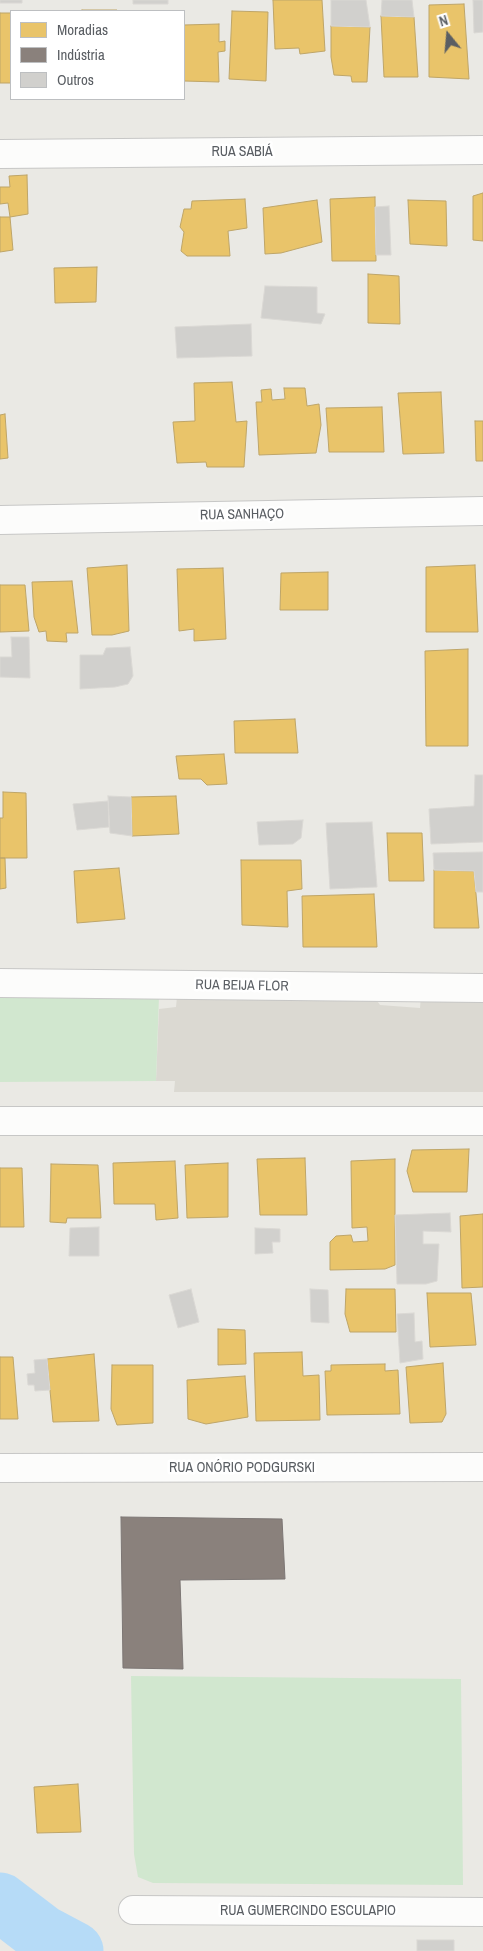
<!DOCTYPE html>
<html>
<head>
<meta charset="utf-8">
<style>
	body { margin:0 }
	#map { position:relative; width:483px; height:1951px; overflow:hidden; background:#eae9e4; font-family:"Archivo Narrow",sans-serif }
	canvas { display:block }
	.legend { position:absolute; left:10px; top:10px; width:175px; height:90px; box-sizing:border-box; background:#fff; border:1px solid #bdbfc1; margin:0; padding:6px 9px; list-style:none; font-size:15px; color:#5a5e63 }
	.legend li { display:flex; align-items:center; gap:10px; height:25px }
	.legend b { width:25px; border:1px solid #bdbfc1 }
	.north { position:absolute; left:423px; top:10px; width:50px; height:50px; -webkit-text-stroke:4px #fff; paint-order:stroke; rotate:343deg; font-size:14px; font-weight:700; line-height:20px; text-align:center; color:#5a5e63 }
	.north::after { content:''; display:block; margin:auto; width:18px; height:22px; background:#5a5e63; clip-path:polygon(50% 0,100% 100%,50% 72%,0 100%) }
</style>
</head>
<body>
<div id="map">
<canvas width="483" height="1951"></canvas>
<ul class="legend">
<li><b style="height:14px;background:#e9c46a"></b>Moradias</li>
<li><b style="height:14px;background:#8a817c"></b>Indústria</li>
<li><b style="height:14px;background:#d1d0cd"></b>Outros</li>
</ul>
<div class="north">N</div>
</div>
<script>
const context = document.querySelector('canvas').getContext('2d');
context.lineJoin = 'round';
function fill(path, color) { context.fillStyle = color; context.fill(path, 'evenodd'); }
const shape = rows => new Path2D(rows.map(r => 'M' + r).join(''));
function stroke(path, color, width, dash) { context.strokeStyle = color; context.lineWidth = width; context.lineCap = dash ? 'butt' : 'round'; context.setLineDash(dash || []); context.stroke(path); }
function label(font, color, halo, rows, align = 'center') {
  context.font = font + ' "Archivo Narrow",sans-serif'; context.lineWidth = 5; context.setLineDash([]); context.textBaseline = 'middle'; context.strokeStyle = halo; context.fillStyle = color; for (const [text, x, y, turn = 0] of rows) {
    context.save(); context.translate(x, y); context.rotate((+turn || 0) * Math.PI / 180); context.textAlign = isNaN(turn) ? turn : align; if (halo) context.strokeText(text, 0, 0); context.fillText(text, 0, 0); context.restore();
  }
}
fill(shape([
	[421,996,483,998,483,1092,174,1092,175,1081,156,1081,159,1009,176,1007,177,997,375,998,380,1005,420,1008]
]), '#dbd9d2');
fill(shape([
	[159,996,156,1081,0,1082,0,997],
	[131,1676,461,1679,463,1885,153,1883,138,1877,134,1854]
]), '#d1e7cf');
const homes = shape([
	[273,0,322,0,325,51,300,54,299,48,275,49,273,0],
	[464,4,469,79,429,77,429,5,464,4],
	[82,10,117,10,117,11,82,11,82,10],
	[232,11,268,12,266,81,229,79,232,11],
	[0,13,11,13,11,83,0,83,0,13],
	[381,16,414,17,418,77,384,77,381,16],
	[219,24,219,42,225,41,225,51,218,52,219,82,184,81,184,25,219,24],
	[331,26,370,27,367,82,352,82,351,76,334,75,331,57,331,26],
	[27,175,28,214,10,217,8,203,0,204,0,187,10,187,9,176,27,175],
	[483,193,483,241,473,240,473,196,483,193],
	[375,197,376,261,332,261,330,199,375,197],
	[245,199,247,228,228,231,230,256,187,256,181,251,184,232,180,227,184,209,191,209,192,201,245,199],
	[317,200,322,242,281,253,265,254,263,208,317,200],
	[408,200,446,201,447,246,410,244,408,200],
	[0,217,10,217,13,250,0,252,0,217],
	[97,267,96,302,55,303,54,268,97,267],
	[368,274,399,276,400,324,368,323,368,274],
	[232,382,236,422,247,421,244,467,207,467,206,462,177,463,173,422,195,421,194,383,232,382],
	[284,388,305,388,307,406,319,404,321,425,316,453,259,455,256,402,262,402,261,390,271,389,272,400,285,399,284,388],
	[441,392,444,453,403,454,398,393,441,392],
	[382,407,384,452,329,452,326,408,382,407],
	[5,414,8,458,0,459,0,415,5,414],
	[475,421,483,421,483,461,476,461,475,421],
	[127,565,129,631,112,635,92,635,87,568,127,565],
	[475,565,478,632,426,632,426,567,475,565],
	[223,568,226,639,194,641,194,629,179,631,177,569,223,568],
	[328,572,328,610,280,610,281,573,328,572],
	[72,581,78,633,66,633,67,642,47,641,46,631,39,632,34,617,32,582,72,581],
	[0,585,25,585,29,631,0,632,0,585],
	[468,649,468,746,426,746,425,651,468,649],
	[295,719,298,753,235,753,234,721,295,719],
	[224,754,227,784,207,785,201,779,179,779,176,756,224,754],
	[3,792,26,793,27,858,0,858,0,818,3,818,3,792],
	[176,796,179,834,132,836,131,797,176,796],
	[387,833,422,833,424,881,389,881,387,833],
	[0,858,5,858,6,888,0,889,0,858],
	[241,860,301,860,302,889,287,891,288,927,242,925,241,860],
	[119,868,125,919,77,923,74,871,119,868],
	[434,870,474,871,479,928,434,928,434,870],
	[374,894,377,947,303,947,302,896,374,894],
	[469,1149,467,1192,413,1192,407,1171,412,1150,469,1149],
	[305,1158,307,1215,260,1215,257,1159,305,1158],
	[395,1159,395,1265,385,1269,330,1270,330,1242,336,1236,351,1235,353,1242,368,1241,367,1227,352,1228,351,1161,395,1159],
	[175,1161,178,1218,156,1220,155,1204,114,1204,113,1163,175,1161],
	[228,1163,228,1217,187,1218,185,1165,228,1163],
	[51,1164,98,1165,101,1218,67,1218,66,1223,50,1222,51,1164],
	[0,1168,22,1168,24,1227,0,1227,0,1168],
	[483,1214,483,1287,462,1288,460,1216,483,1214],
	[346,1289,395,1289,396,1332,350,1332,345,1314,346,1289],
	[427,1293,471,1293,476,1345,430,1347,427,1293],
	[218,1329,245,1330,246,1364,218,1365,218,1329],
	[302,1352,303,1376,319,1375,320,1420,256,1421,254,1353,302,1352],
	[94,1354,99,1421,53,1422,47,1359,94,1354],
	[0,1357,13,1357,18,1419,0,1419,0,1357],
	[443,1363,446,1414,442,1422,410,1423,406,1367,443,1363],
	[385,1364,385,1371,398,1370,400,1414,327,1415,325,1371,331,1371,331,1365,385,1364],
	[112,1365,153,1365,153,1423,117,1425,111,1409,112,1365],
	[245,1376,248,1417,206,1424,188,1419,187,1380,245,1376],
	[78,1784,81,1832,37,1833,34,1787,78,1784]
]);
fill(homes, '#e9c46a');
stroke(homes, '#bea568', 1);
const industry = shape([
	[121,1517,282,1519,285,1579,180,1580,183,1669,123,1668,121,1517]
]);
fill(industry, '#8a817c');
stroke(industry, '#7c7674', 1);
stroke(shape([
	[0,1902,42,1934,74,1951]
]), '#b6dbf7', 59);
const building = shape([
	[0,0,22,0,22,3,0,3,0,0],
	[133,0,168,0,168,4,133,4,133,0],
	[331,0,366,0,370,27,331,26,331,0],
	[382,0,412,0,414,17,381,16,382,0],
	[473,0,483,0,483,32,474,33,473,0],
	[389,206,391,255,376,255,375,207,389,206],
	[265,286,317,287,317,313,325,314,321,324,261,318,265,286],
	[251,324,252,356,177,358,175,327,251,324],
	[11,637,29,637,30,678,0,677,0,657,12,657,11,637],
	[130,647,133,676,128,684,115,687,80,689,80,655,103,655,106,648,130,647],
	[475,775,483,775,483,842,431,844,429,809,474,806,475,775],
	[108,796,131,797,132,836,110,833,108,796],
	[108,801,109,827,77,830,73,804,108,801],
	[303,820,301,838,293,844,259,845,257,822,303,820],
	[372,822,377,887,330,889,326,823,372,822],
	[483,852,483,892,476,892,474,871,434,870,433,853,483,852],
	[450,1213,451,1232,423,1231,423,1244,439,1244,437,1281,426,1284,397,1284,395,1215,450,1213],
	[99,1227,99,1256,69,1256,70,1228,99,1227],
	[255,1228,280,1229,280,1242,272,1242,273,1253,255,1254,255,1228],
	[191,1289,199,1322,178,1328,169,1295,191,1289],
	[310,1289,328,1290,329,1323,311,1322,310,1289],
	[414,1313,415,1342,422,1341,423,1359,400,1363,397,1314,414,1313],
	[47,1359,50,1390,35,1391,34,1385,28,1385,27,1374,35,1373,34,1360,47,1359],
	[417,1940,454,1940,454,1951,417,1951,417,1940]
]);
fill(building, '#d1d0cd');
stroke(building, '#dad8d4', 1);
const minor = shape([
	[0,154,483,150],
	[0,520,483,511],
	[0,983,483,988],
	[0,1121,483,1121],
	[0,1468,483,1467],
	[133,1910,483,1912]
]);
stroke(minor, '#c7c7c6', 30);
stroke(minor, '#fcfcfb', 28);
label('14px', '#5a5e63', '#fff', [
	["RUA SABIÁ",242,152],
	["RUA SANHAÇO",242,515,-1],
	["RUA BEIJA FLOR",242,986,1],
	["RUA ONÓRIO PODGURSKI",242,1468],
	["RUA GUMERCINDO ESCULAPIO",308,1911]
]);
</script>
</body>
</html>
